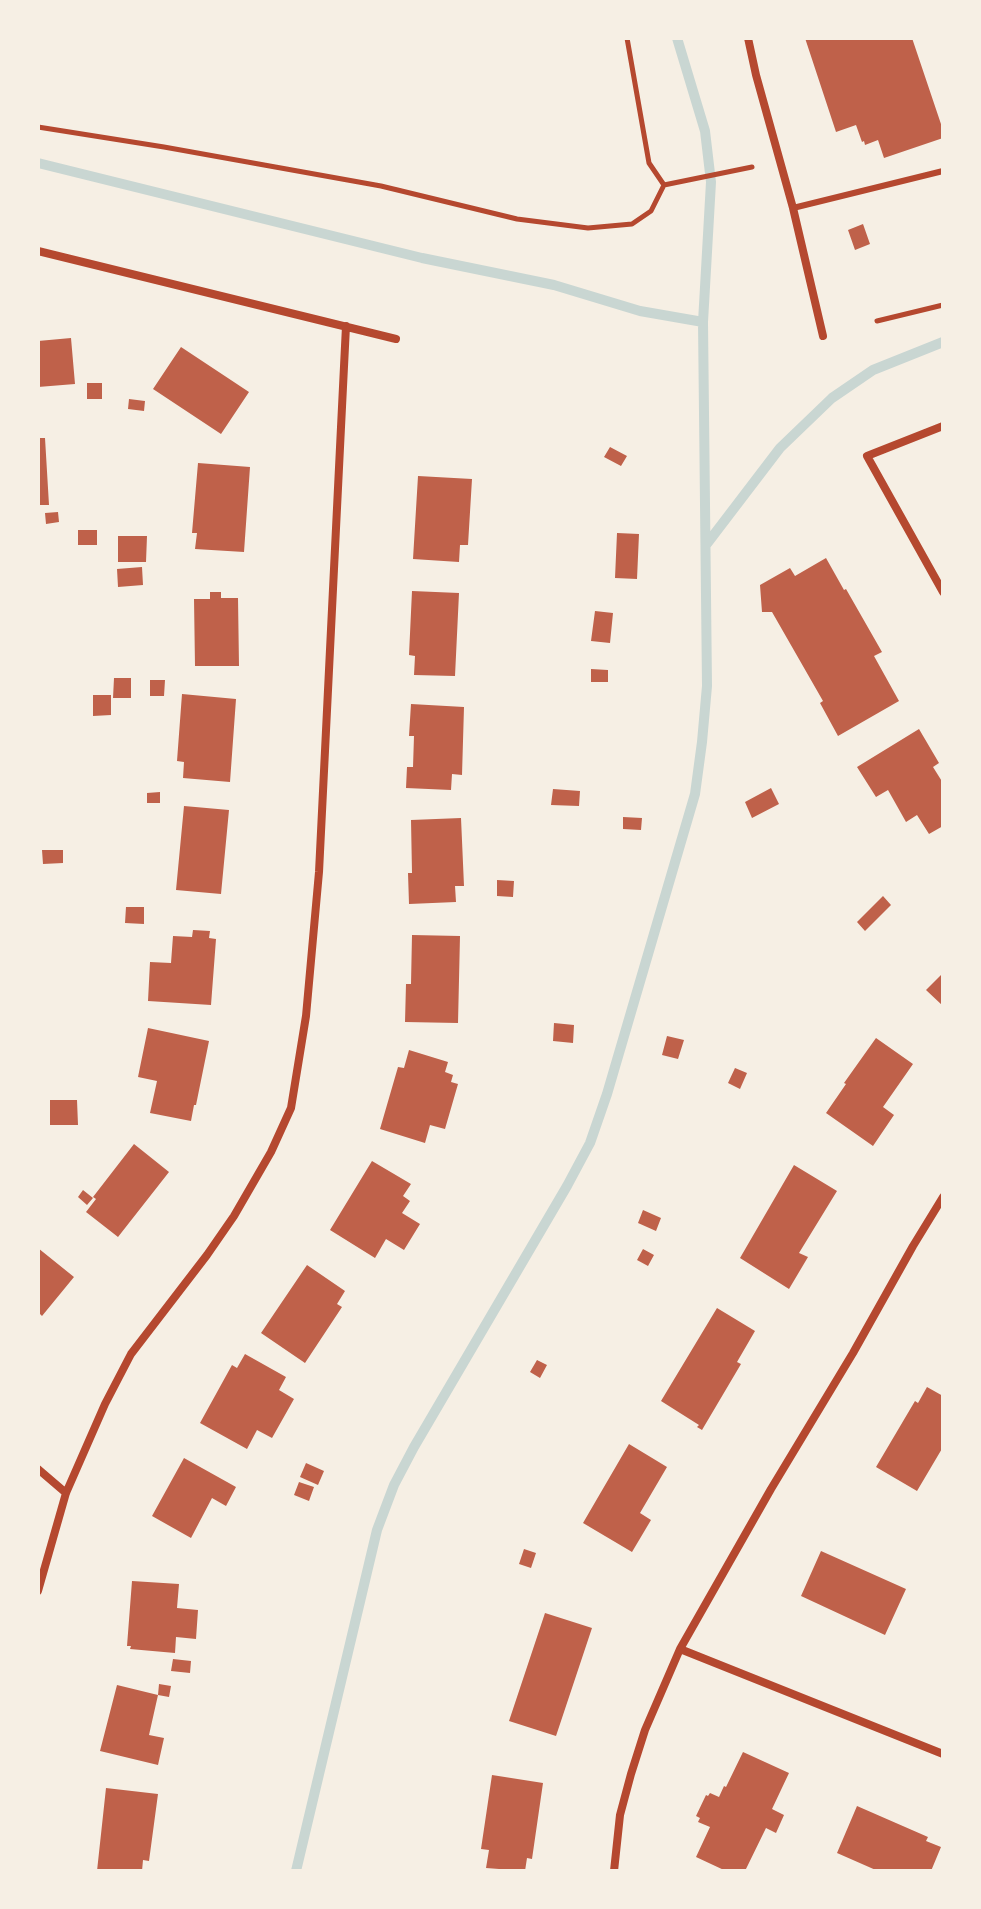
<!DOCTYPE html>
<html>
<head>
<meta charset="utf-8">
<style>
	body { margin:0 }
	#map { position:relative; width:981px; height:1909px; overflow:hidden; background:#f6efe4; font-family:"Times New Roman",serif }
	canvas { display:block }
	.frame { position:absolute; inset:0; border:40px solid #f6efe4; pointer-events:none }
</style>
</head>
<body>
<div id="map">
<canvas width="981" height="1909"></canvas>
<div class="frame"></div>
</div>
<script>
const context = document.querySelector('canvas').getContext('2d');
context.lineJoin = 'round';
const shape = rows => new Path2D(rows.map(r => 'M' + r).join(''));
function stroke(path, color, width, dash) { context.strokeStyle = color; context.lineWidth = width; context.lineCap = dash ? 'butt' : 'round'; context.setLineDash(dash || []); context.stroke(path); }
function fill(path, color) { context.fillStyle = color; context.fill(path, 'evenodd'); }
stroke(shape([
	[677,38,705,131,711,182,703,322],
	[38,163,422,258,554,285,640,311,703,322,707,686,702,742,695,794,607,1094,590,1143,567,1186,414,1447,394,1485,377,1530,296,1871],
	[706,545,780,448,832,398,873,370,943,342]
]), '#c9d6d2', 10);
fill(shape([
	[805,38,912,38,943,130,943,138,884,158,878,140,865,145,864,141,862,142,856,125,836,132],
	[863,224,870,244,855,250,848,230],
	[71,338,75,384,38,387,38,341],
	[181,347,249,392,221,434,153,389],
	[87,383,102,383,102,399,87,399],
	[129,399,145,401,144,411,128,409],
	[38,438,45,438,49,505,38,505],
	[610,447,627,456,621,466,604,457],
	[198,463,250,467,244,552,195,549,197,533,192,533],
	[418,476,472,479,468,545,460,545,459,562,413,559],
	[58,512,59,522,46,524,45,513],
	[78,530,97,530,97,545,78,545],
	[617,533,639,534,637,579,615,578],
	[118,536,147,536,146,562,118,562],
	[826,558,844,590,846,589,882,652,874,656,899,701,838,736,820,703,823,701,772,612,762,612,760,585,790,568,795,576],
	[142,567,143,585,118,587,117,569],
	[412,591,459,593,455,676,414,675,415,656,409,655],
	[210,592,221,592,221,598,238,598,239,666,195,666,194,599,210,599],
	[595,611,613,613,610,643,591,641],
	[591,669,608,670,608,682,591,682],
	[114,678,131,678,131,698,113,698],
	[150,680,165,680,164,696,150,696],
	[182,694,236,699,230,782,183,778,184,762,177,761],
	[93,695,111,695,111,715,93,716],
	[411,704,464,707,462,775,452,774,451,790,406,788,407,767,413,767,414,736,409,736],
	[919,729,939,763,933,767,943,783,943,826,929,834,917,815,906,822,888,790,876,797,857,767],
	[771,788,779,804,752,818,745,802],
	[553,789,580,791,579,806,551,805],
	[160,792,160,803,147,803,147,793],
	[184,806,229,810,221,894,176,890],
	[623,817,642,818,641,830,623,829],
	[461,818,464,886,455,886,456,902,409,904,408,873,412,873,411,820],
	[42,850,63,850,63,863,43,864],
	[497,880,514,881,513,897,497,896],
	[883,896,891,905,865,931,857,922],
	[126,907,144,907,144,924,125,923],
	[193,930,210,931,209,938,216,939,211,1005,148,1001,150,962,171,963,173,936,192,937],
	[412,935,460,936,458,1023,405,1022,406,984,411,984],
	[943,973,943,1006,926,990],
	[554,1023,574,1025,573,1043,553,1041],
	[148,1028,209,1041,196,1105,194,1105,191,1121,150,1113,157,1081,138,1077],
	[667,1036,684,1040,678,1059,662,1055],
	[876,1038,913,1064,883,1107,894,1115,873,1146,826,1113,846,1084,844,1083],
	[409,1050,448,1062,445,1072,453,1075,451,1082,458,1084,445,1129,430,1125,425,1143,380,1129,398,1067,404,1068],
	[735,1068,747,1073,740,1089,728,1083],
	[50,1100,77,1100,78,1125,50,1125],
	[134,1144,169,1172,118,1237,86,1212,96,1199,93,1197],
	[372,1161,411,1184,403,1196,410,1201,402,1213,420,1224,404,1250,386,1239,375,1258,330,1230],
	[794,1165,837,1191,799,1253,808,1257,789,1289,740,1258],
	[83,1190,93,1198,87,1205,78,1197],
	[643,1210,661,1218,656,1231,638,1223],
	[38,1248,74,1277,42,1316,38,1312],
	[643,1249,654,1255,648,1266,637,1260],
	[307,1265,345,1291,337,1304,342,1307,305,1363,261,1333],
	[717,1308,755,1331,737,1362,741,1364,702,1430,697,1427,699,1425,661,1401],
	[245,1354,286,1377,279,1390,294,1399,272,1438,257,1430,247,1449,200,1423,232,1365,237,1368],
	[537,1360,547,1365,540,1378,530,1372],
	[927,1387,943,1396,943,1447,917,1491,876,1467,915,1401,918,1403],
	[629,1444,667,1467,640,1513,651,1520,632,1552,583,1523],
	[184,1458,236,1487,226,1506,212,1498,191,1538,152,1516],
	[306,1463,324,1471,318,1485,300,1477],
	[299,1482,314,1487,309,1501,294,1495],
	[524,1549,536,1553,531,1568,519,1564],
	[821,1551,906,1589,885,1635,801,1596],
	[132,1581,179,1584,177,1608,198,1610,196,1639,176,1637,175,1653,130,1649,131,1646,127,1646],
	[545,1613,592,1628,556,1736,509,1721],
	[173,1659,191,1661,190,1673,171,1671],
	[159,1684,171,1686,169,1697,158,1695],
	[117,1685,158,1695,149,1735,164,1738,158,1765,100,1751],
	[743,1752,789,1773,772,1809,784,1815,776,1833,766,1828,745,1871,726,1871,696,1857,710,1827,698,1822,700,1818,696,1816,706,1795,708,1796,710,1793,719,1797,724,1786,726,1787],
	[492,1775,543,1783,532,1859,527,1858,525,1871,486,1868,489,1850,481,1849],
	[106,1788,158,1794,149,1861,143,1860,142,1871,97,1871],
	[857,1806,928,1837,926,1841,941,1847,931,1871,878,1871,837,1853]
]), '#bf614a');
stroke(shape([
	[38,127,164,147,381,186,517,219,588,228,632,224,651,211,664,185,649,163,627,38],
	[664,185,752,167],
	[877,321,943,305]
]), '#b5482f', 5);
stroke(shape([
	[793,208,943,171]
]), '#b5482f', 6);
stroke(shape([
	[748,38,756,75,793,208,823,336],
	[38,251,396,339],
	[943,426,867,456,943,592],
	[38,1469,66,1493],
	[38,1591,66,1493,105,1404,131,1354,207,1255,234,1216,271,1152,291,1108,306,1016,319,872,346,326],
	[680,1649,943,1754],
	[614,1871,620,1815,631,1774,645,1730,680,1649,771,1489,853,1353,913,1246,943,1197]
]), '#b5482f', 8);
</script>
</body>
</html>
